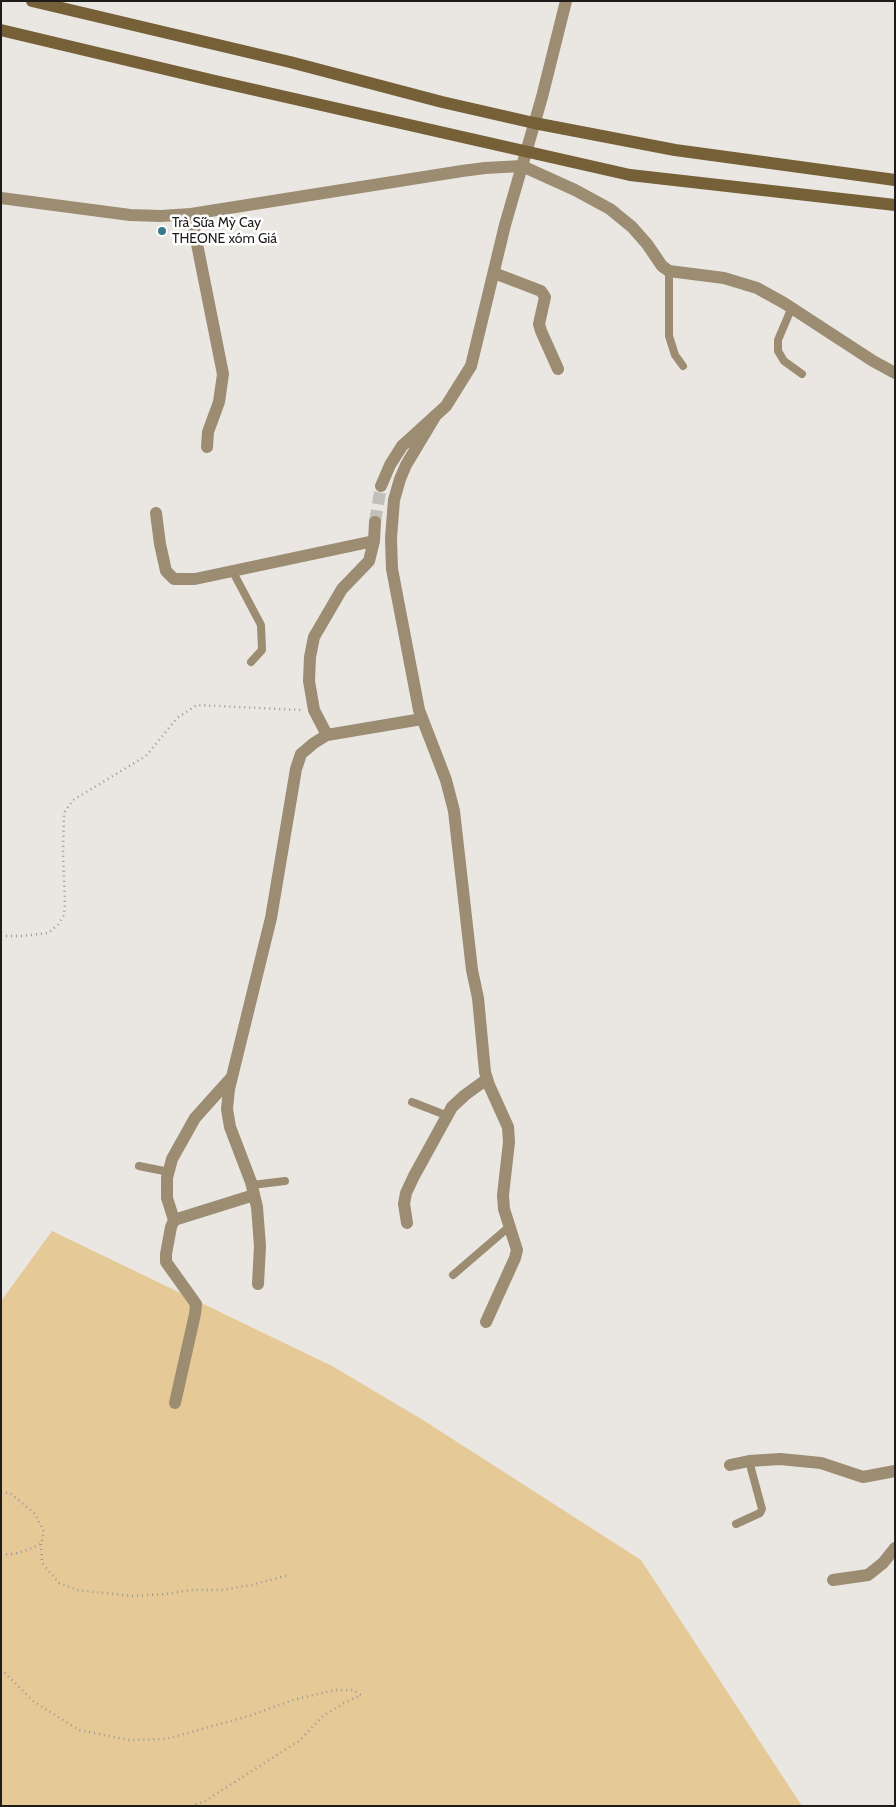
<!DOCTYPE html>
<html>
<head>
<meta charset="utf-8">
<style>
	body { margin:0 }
	#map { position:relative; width:896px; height:1807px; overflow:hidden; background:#eae7e2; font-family:Cabin,sans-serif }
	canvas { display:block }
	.frame { position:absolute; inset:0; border:2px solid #1e1d1b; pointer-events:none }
</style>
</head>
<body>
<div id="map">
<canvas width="896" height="1807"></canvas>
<div class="frame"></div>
</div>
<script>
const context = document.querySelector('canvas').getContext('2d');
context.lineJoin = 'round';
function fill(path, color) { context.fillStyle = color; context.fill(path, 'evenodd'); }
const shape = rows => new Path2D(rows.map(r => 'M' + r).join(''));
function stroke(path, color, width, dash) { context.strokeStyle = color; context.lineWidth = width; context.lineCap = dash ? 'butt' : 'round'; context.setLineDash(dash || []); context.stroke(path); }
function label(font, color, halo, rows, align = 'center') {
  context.font = font + ' Cabin,sans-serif'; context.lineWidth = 5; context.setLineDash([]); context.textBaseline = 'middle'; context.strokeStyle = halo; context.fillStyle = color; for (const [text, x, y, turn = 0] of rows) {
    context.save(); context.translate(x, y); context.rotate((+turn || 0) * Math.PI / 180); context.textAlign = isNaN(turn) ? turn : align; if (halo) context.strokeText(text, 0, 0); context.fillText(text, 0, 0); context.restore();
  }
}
fill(shape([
	[52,1231,332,1366,423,1420,641,1560,802,1806,1,1806,1,1301]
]), '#e5ca98');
stroke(shape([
	[375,522,381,486]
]), '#c1bfba', 12, [12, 6]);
stroke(shape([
	[1,936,22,936,48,933,58,925,64,915,65,903,63,854,64,813,73,800,146,756,177,718,197,705,302,710],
	[1,1492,10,1493,35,1514,44,1532,41,1544,19,1553,1,1555],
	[41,1544,42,1563,59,1583,77,1590,132,1596,166,1594,191,1590,221,1590,251,1585,289,1575],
	[1,1669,33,1701,79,1730,128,1740,166,1739,252,1715,293,1700,334,1690,353,1690,361,1695,344,1703,323,1716,299,1741,205,1801,192,1806]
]), '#9b9995', 2.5, [1, 4]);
stroke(shape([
	[669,271,669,336,675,355,683,366],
	[792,307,778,340,778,351,784,361,802,374],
	[233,572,261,625,262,650,251,662],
	[412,1102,448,1116],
	[139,1166,169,1172],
	[252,1185,285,1181],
	[453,1275,510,1226],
	[736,1524,760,1513,762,1509,749,1461]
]), '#9b8c72', 8);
stroke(shape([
	[1,198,130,215,161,216,191,214,462,171,485,168,522,166,575,190,610,209,632,227,647,244,662,266,669,271,724,278,757,288,784,303,873,361,895,373],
	[191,214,223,374,219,402,208,432,207,447],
	[494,273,541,291,545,297,539,324,541,331,558,369],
	[436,415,406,465,400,479,394,500,391,538,392,569,419,710,446,780,454,811,472,970,478,998,485,1072,489,1085,508,1127,509,1142,503,1195,504,1209,517,1250,515,1258,486,1322],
	[381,486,390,465,402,446,446,406,471,366,505,225,542,97,566,1],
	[156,513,160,544,166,571,174,579,195,579,374,541],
	[327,735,314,710,309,681,310,657,314,637,342,589,369,561,374,541,375,522],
	[174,1220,254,1195],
	[407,1223,404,1204,406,1193,414,1176,452,1107,465,1095,487,1079],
	[258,1284,260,1246,257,1207,251,1182,230,1127,227,1109,229,1089,271,918,296,769,301,754,314,743,327,735,422,719],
	[175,1403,195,1314,196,1304,166,1262,166,1254,171,1227,174,1220,167,1198,167,1178,172,1159,195,1118,231,1078],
	[730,1465,749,1461,780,1459,821,1463,863,1477,895,1471],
	[833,1580,868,1575,883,1563,895,1548]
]), '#9b8c72', 12);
stroke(shape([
	[32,1,290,62,442,102,534,123,675,150,895,180],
	[1,30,211,80,630,175,895,205]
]), '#756038', 12);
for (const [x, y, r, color] of [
	[162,231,5,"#387b8c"]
]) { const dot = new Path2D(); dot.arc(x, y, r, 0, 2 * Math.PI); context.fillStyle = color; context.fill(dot); stroke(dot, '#fff', 2); }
label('14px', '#1e1d1b', '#fff', [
	["Trà Sữa Mỳ Cay",172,223],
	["THEONE xóm Giá",172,239]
], 'left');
</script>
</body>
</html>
